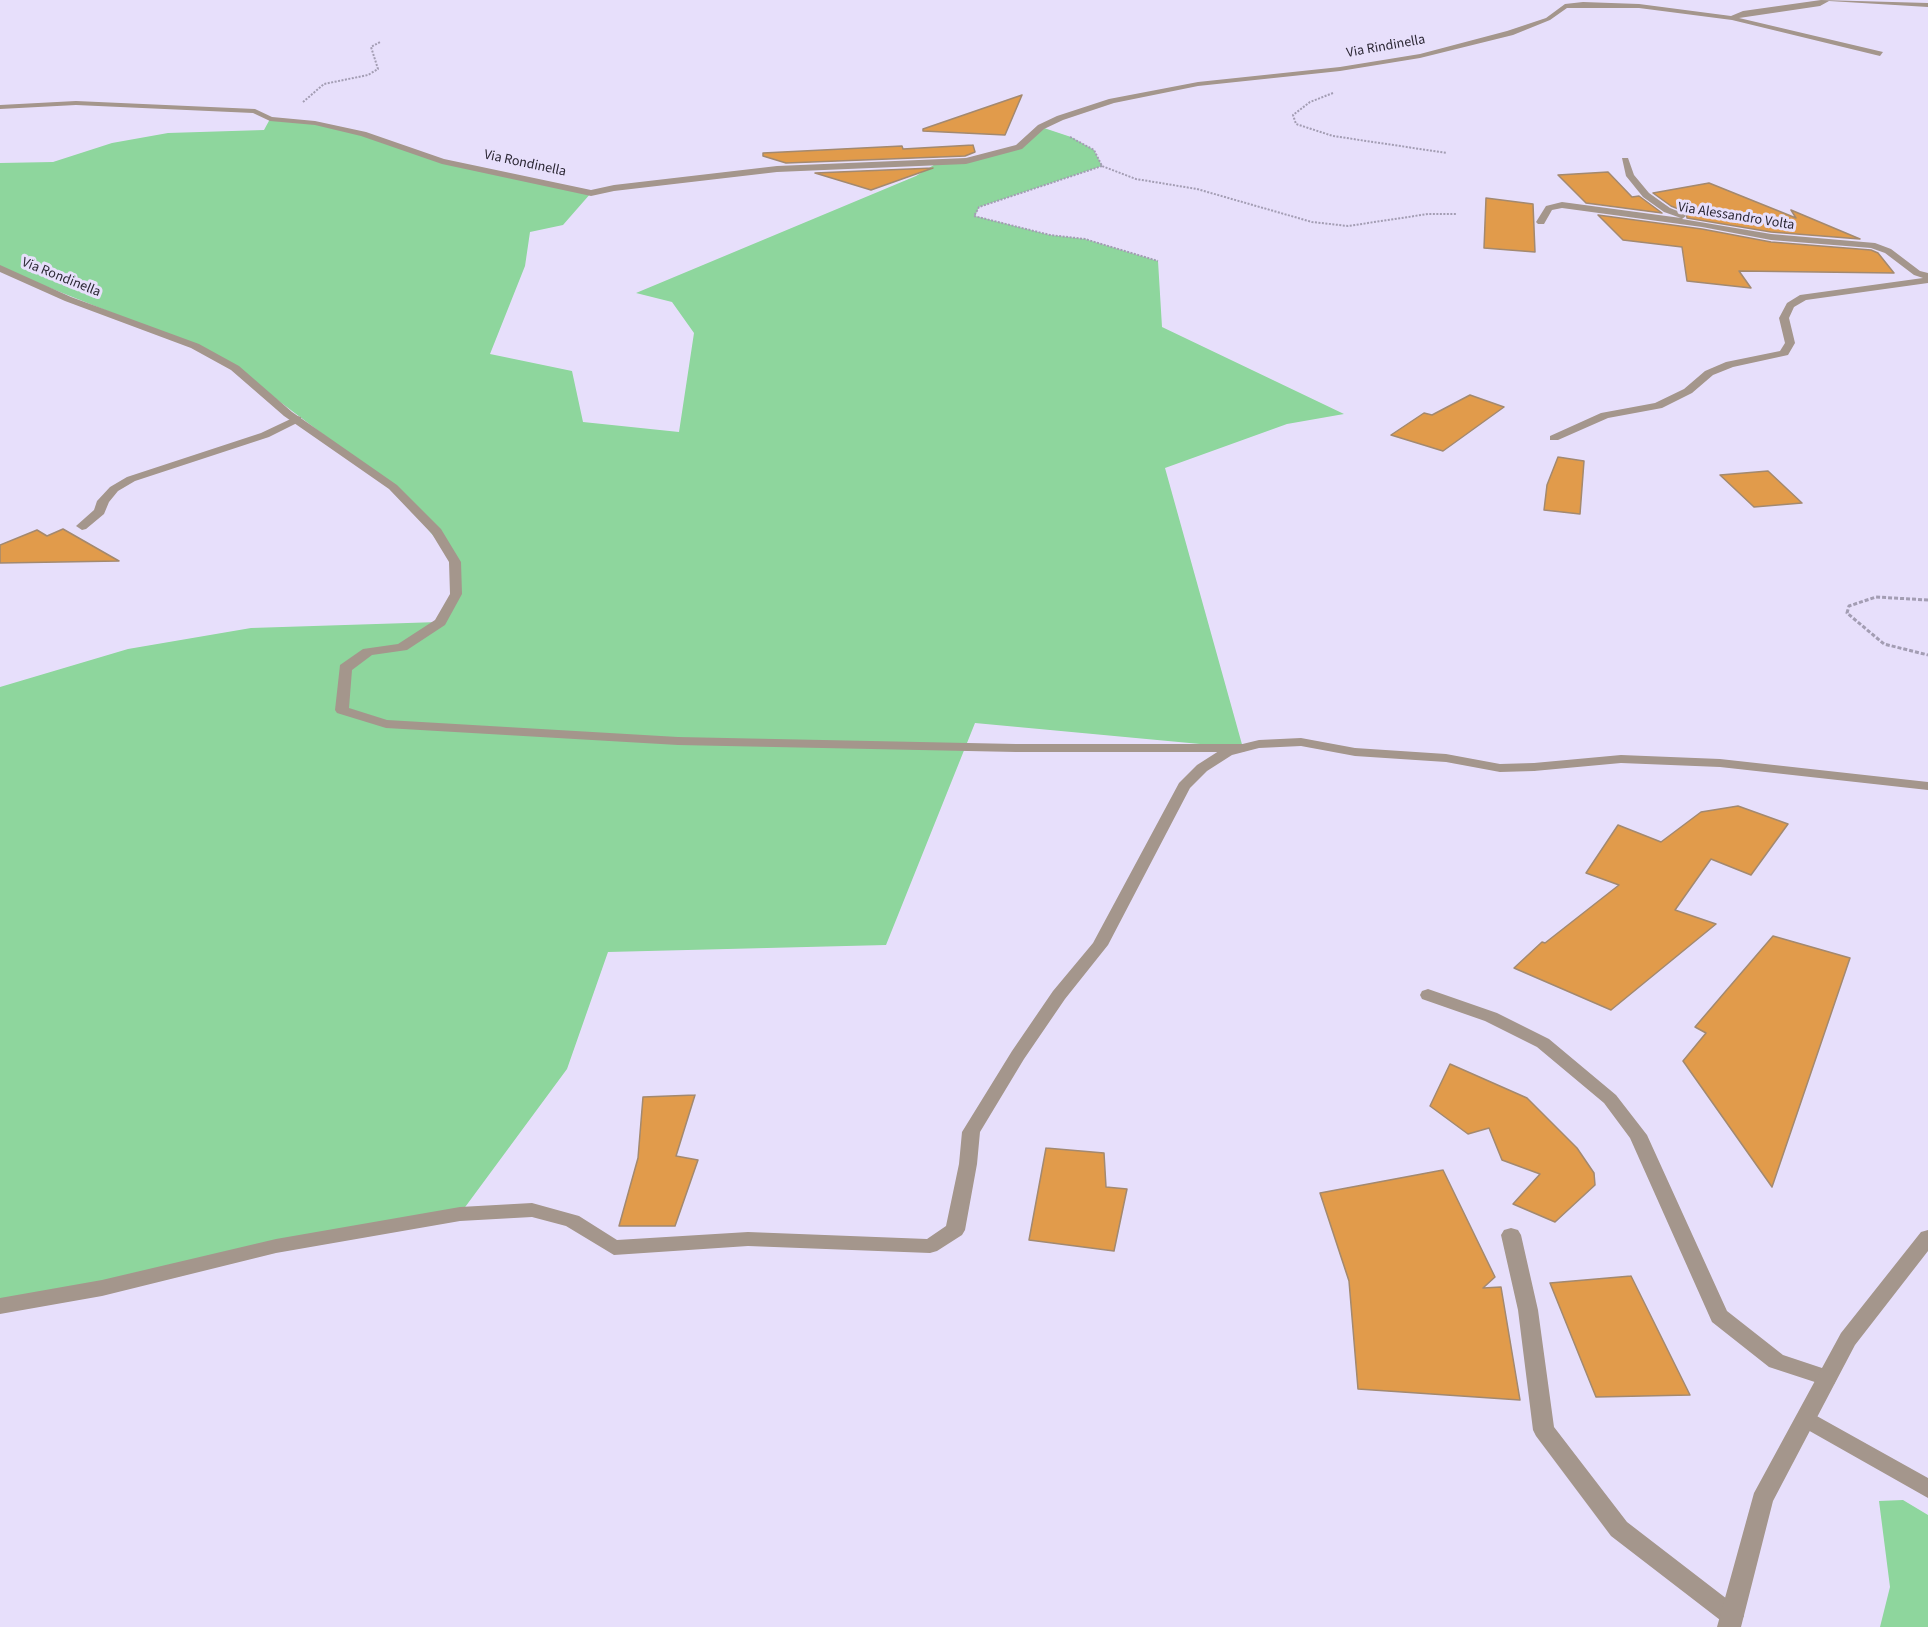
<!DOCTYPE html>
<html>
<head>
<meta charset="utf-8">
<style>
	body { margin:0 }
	canvas { display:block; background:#e7dffb }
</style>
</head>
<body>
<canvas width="1928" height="1627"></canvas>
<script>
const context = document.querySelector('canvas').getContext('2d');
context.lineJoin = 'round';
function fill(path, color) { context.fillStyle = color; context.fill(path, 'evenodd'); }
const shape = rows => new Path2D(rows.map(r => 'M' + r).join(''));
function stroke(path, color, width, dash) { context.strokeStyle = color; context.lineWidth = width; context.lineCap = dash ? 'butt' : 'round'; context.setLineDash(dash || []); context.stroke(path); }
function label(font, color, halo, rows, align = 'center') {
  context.font = font + ' "Source Sans 3",sans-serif'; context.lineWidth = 6; context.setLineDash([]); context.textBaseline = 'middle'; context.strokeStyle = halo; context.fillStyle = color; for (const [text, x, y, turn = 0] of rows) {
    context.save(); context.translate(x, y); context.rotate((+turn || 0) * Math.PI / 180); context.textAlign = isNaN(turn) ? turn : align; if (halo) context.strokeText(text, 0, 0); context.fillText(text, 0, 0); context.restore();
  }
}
fill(shape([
	[270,119,315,123,363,134,442,161,591,193,563,225,530,232,525,266,490,354,572,371,583,422,679,432,694,333,672,302,636,293,916,176,937,163,966,161,1019,147,1041,127,1071,137,1094,150,1102,166,979,207,975,216,1050,235,1085,239,1158,261,1162,327,1344,414,1287,424,1165,468,1243,748,975,723,886,945,608,952,567,1069,460,1214,0,1306,0,687,128,649,251,628,439,622,456,594,455,562,393,487,235,368,195,346,0,268,0,163,53,162,112,143,168,133,264,130],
	[1903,1500,1928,1515,1928,1627,1880,1627,1890,1587,1879,1501]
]), '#8ed69d');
const building = shape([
	[1022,95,1005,135,923,131,923,129,1022,95],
	[973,145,975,152,965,156,786,163,763,156,763,153,902,146,903,149,973,145],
	[933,168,871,190,815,173,933,168],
	[1608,172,1632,197,1639,196,1662,213,1586,203,1558,175,1608,172],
	[1709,183,1796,218,1791,210,1860,239,1771,232,1687,218,1686,212,1671,206,1653,193,1709,183],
	[1486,198,1533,204,1535,252,1484,248,1486,198],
	[1598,215,1702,229,1771,242,1871,250,1878,253,1894,273,1739,271,1751,288,1687,281,1682,247,1623,240,1598,215],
	[1470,395,1504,407,1443,451,1391,435,1424,413,1432,415,1470,395],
	[1558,457,1584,461,1580,514,1544,510,1547,485,1558,457],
	[1768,471,1802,503,1754,507,1720,475,1768,471],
	[63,529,119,561,0,563,0,545,37,530,47,536,63,529],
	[1738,806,1788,824,1751,875,1711,859,1675,910,1716,924,1611,1010,1514,968,1542,942,1545,943,1619,885,1586,873,1618,825,1661,842,1701,812,1738,806],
	[1773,936,1850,958,1772,1187,1683,1061,1706,1033,1695,1027,1773,936],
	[1450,1064,1527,1098,1577,1148,1594,1173,1595,1185,1555,1222,1513,1204,1540,1174,1502,1160,1489,1128,1468,1134,1430,1106,1450,1064],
	[695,1095,676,1156,698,1160,675,1226,619,1226,638,1158,643,1097,695,1095],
	[1046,1148,1104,1153,1106,1187,1127,1189,1114,1251,1029,1240,1046,1148],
	[1443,1170,1495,1277,1483,1288,1501,1287,1520,1400,1358,1389,1349,1281,1320,1193,1443,1170],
	[1631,1276,1690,1395,1596,1397,1550,1283,1631,1276]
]);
fill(building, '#e19b4b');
stroke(building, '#a3896f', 1.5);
stroke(shape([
	[1333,93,1310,102,1293,115,1296,124,1333,136,1447,153],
	[303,102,324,84,368,75,378,69,371,47,380,42],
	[1070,137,1094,150,1102,166,1136,179,1197,189,1312,222,1348,226,1428,214,1456,214],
	[1102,166,979,207,974,216,1050,235,1085,239,1158,261]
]), '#a39db3', 2, [2, 1.5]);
stroke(shape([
	[1928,600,1876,597,1849,606,1847,613,1884,644,1928,655]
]), '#a39db3', 3, [4, 2]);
fill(shape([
	[1622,158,1628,158,1634,175,1649,193,1670,208,1685,214,1686,216,1682,219,1771,234,1875,243,1891,249,1920,271,1928,273,1928,283,1806,300,1794,307,1789,318,1795,343,1788,355,1733,367,1713,375,1692,393,1662,408,1608,418,1558,440,1550,440,1550,436,1601,413,1655,403,1684,389,1705,371,1726,362,1780,351,1785,343,1779,318,1787,303,1800,295,1923,278,1914,275,1885,253,1871,248,1771,240,1702,227,1562,208,1552,210,1544,224,1538,224,1536,222,1546,206,1562,202,1681,218,1664,212,1643,197,1626,176,1622,158],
	[297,416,301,417,301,421,269,437,135,481,118,491,109,502,104,514,86,529,82,530,76,526,94,510,97,501,110,487,127,477,261,433,297,416],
	[1301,738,1355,748,1446,754,1500,764,1534,763,1541,767,1534,771,1500,772,1446,762,1355,756,1301,746,1259,748,1232,755,1207,771,1190,788,1108,945,1065,999,1024,1059,980,1132,977,1164,965,1230,962,1235,937,1251,930,1253,748,1246,614,1255,566,1226,532,1217,460,1221,276,1253,102,1296,0,1314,0,1298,102,1280,276,1239,460,1207,532,1203,579,1216,617,1240,748,1232,927,1239,946,1226,959,1164,962,1132,1012,1051,1053,991,1093,943,1179,783,1197,765,1222,749,1259,740,1301,738],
	[1428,989,1497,1013,1549,1039,1616,1095,1647,1135,1727,1311,1783,1355,1834,1372,1837,1378,1834,1384,1827,1386,1769,1367,1712,1322,1630,1138,1604,1103,1537,1047,1485,1021,1422,999,1420,995,1422,991,1428,989],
	[1511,1228,1518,1230,1521,1235,1538,1310,1554,1427,1627,1522,1740,1609,1744,1616,1740,1623,1732,1626,1724,1623,1611,1536,1536,1436,1533,1430,1518,1310,1501,1235,1504,1230,1511,1228],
	[1806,1410,1928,1478,1928,1498,1799,1425,1795,1419,1799,1413,1806,1410]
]), '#a4968c');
fill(shape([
	[1821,0,1928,3,1928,7,1829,1,1820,6,1739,18,1883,52,1880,56,1732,20,1639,8,1567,8,1550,20,1513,35,1420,58,1340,71,1198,86,1114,103,1063,120,1044,129,1022,149,966,164,777,172,614,191,591,196,442,164,361,136,315,125,270,121,253,113,76,105,0,109,0,105,76,101,255,109,272,117,315,121,366,132,444,159,591,190,614,185,777,166,966,158,1016,145,1038,125,1057,116,1109,99,1198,82,1340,67,1420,54,1507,31,1546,18,1565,4,1583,2,1639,4,1731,16,1743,11,1821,0],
	[0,265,71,297,199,344,239,366,292,412,397,485,441,529,461,562,462,594,445,625,407,650,372,655,352,670,349,708,387,720,678,737,1016,744,1243,744,1250,748,1243,752,1016,752,678,745,386,728,337,713,335,710,340,665,363,649,398,644,435,620,450,594,449,562,432,534,389,489,284,416,231,370,191,348,65,301,0,272,0,265],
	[1621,755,1720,759,1928,782,1928,790,1720,767,1621,763,1534,771,1527,767,1534,763,1621,755]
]), '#a4968c');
fill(shape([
	[1928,1230,1928,1251,1855,1345,1773,1501,1741,1627,1717,1627,1754,1493,1841,1333,1921,1232,1928,1230]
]), '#a4968c');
label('14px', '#2c2835', '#e7dffb', [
	["Via Rindinella",1386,47,-10],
	["Via Rondinella",525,164,12],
	["Via Alessandro Volta",1736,217,9],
	["Via Rondinella",61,278,22]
]);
</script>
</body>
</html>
